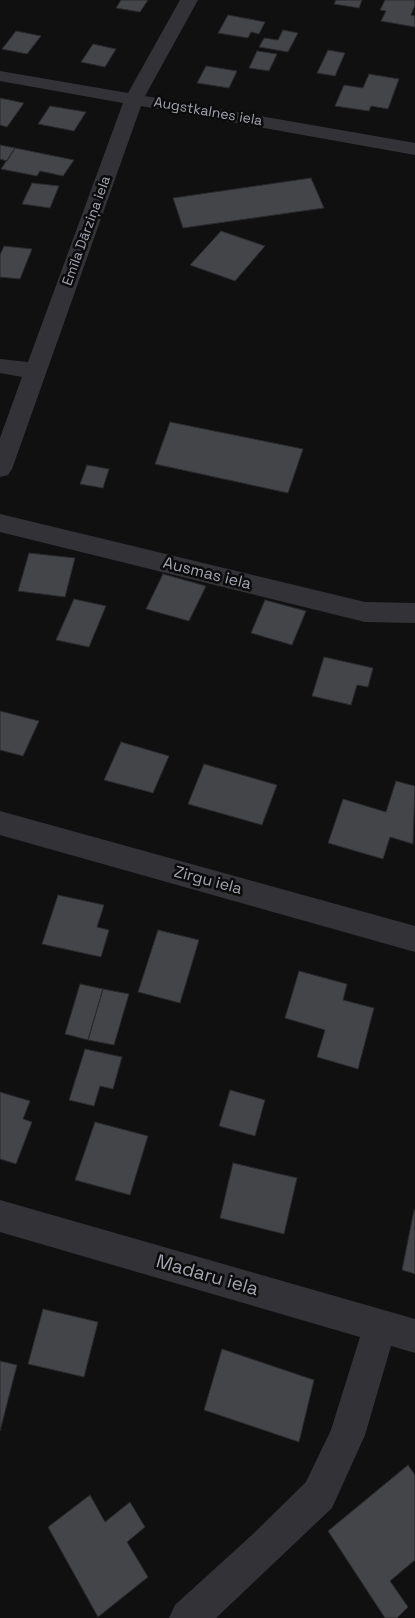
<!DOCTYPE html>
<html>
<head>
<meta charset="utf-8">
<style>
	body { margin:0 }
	canvas { display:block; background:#101011 }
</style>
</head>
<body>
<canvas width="415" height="1618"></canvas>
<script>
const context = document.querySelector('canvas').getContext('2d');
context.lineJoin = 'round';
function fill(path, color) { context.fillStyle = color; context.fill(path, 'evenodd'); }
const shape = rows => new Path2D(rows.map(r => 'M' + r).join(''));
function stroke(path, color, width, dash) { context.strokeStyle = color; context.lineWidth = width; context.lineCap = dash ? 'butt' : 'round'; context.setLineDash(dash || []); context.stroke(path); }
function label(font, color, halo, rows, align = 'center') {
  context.font = font + ' "Space Grotesk",sans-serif'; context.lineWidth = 5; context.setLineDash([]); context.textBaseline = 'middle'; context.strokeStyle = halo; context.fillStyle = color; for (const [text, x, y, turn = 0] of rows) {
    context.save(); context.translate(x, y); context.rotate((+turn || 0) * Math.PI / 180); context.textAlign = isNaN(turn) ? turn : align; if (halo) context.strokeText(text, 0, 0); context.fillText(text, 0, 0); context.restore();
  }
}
const building = shape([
	[121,0,148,0,140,12,116,8,121,0],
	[336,0,362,0,359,8,334,4,336,0],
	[385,0,415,0,415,5,411,15,415,16,415,27,381,21,386,11,380,10,385,0],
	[228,15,265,22,259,34,251,32,248,38,218,33,228,15],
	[283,30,298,33,288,52,259,47,264,38,278,40,283,30],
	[16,31,41,36,27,54,2,49,16,31],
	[93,44,116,49,105,67,81,62,93,44],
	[328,50,345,53,335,76,317,73,328,50],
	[257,51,277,54,269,71,249,68,257,51],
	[206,66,237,71,229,88,197,83,206,66],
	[369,74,399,79,388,109,371,106,369,111,335,106,344,85,363,88,369,74],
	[0,98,24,103,7,127,0,125,0,98],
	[50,106,86,112,74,131,38,124,50,106],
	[0,145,15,148,7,161,0,159,0,145],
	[15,148,74,160,63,176,40,171,37,176,1,169,15,148],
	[311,178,324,208,183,228,173,198,311,178],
	[32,183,59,186,50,208,22,204,32,183],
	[221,231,265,246,235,281,190,265,221,231],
	[4,246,32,249,20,279,0,277,0,255,4,246],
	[170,422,303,449,288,493,155,464,170,422],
	[87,465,109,469,103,488,80,484,87,465],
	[29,553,75,558,65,597,18,591,29,553],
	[163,574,206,586,189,621,146,609,163,574],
	[74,599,106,606,89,647,56,640,74,599],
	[265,600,306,611,292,645,251,633,265,600],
	[324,657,373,668,368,687,357,685,351,705,312,696,324,657],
	[0,711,39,721,23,756,0,750,0,711],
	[121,742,169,756,153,793,104,780,121,742],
	[204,764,277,785,262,825,188,804,204,764],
	[396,781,415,786,413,844,390,837,383,859,328,843,343,799,386,812,396,781],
	[58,895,104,905,97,927,109,930,101,957,42,944,58,895],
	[158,930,199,940,180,1003,138,992,158,930],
	[299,971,347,984,343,1000,374,1008,358,1069,317,1057,325,1030,285,1018,299,971],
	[80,984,103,989,88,1040,65,1034,80,984],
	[103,989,129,994,114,1045,88,1040,103,989],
	[85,1049,122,1057,113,1089,100,1086,94,1106,69,1100,85,1049],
	[230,1090,265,1100,255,1136,219,1126,230,1090],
	[0,1092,30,1101,23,1119,32,1122,16,1164,0,1159,0,1092],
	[95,1122,148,1136,130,1195,75,1180,95,1122],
	[233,1163,297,1178,284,1234,220,1218,233,1163],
	[414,1210,415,1210,415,1274,402,1270,414,1210],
	[43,1309,98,1322,84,1377,28,1364,43,1309],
	[222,1349,314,1380,299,1442,204,1410,222,1349],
	[0,1361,17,1365,0,1431,0,1361],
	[408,1465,415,1475,415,1560,390,1581,408,1607,397,1618,385,1618,328,1531,408,1465],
	[90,1495,105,1522,130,1502,145,1527,127,1542,148,1577,98,1617,48,1527,90,1495]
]);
fill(building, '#444549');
stroke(building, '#2a2a2d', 1);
fill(shape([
	[180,0,198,0,145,96,415,143,415,155,141,106,12,469,8,475,0,477,0,438,22,377,0,373,0,359,28,362,123,103,0,81,0,71,128,93,180,0],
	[0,514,365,602,415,603,415,623,365,622,0,532,0,514],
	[0,811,415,926,415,952,0,835,0,811],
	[0,1200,415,1319,415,1353,391,1346,365,1435,332,1508,216,1618,169,1618,175,1605,253,1534,306,1482,331,1430,360,1337,0,1232,0,1200]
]), '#333337');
label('14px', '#a3a5b0', '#0b0b0c', [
	["Augstkalnes iela",208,112,10],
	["Emīla Dārziņa iela",87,231,-70]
]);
label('16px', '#a3a5b0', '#0b0b0c', [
	["Ausmas iela",207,574,14],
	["Zirgu iela",208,881,15]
]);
label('19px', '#a3a5b0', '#0b0b0c', [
	["Madaru iela",207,1276,16]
]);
</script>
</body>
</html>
